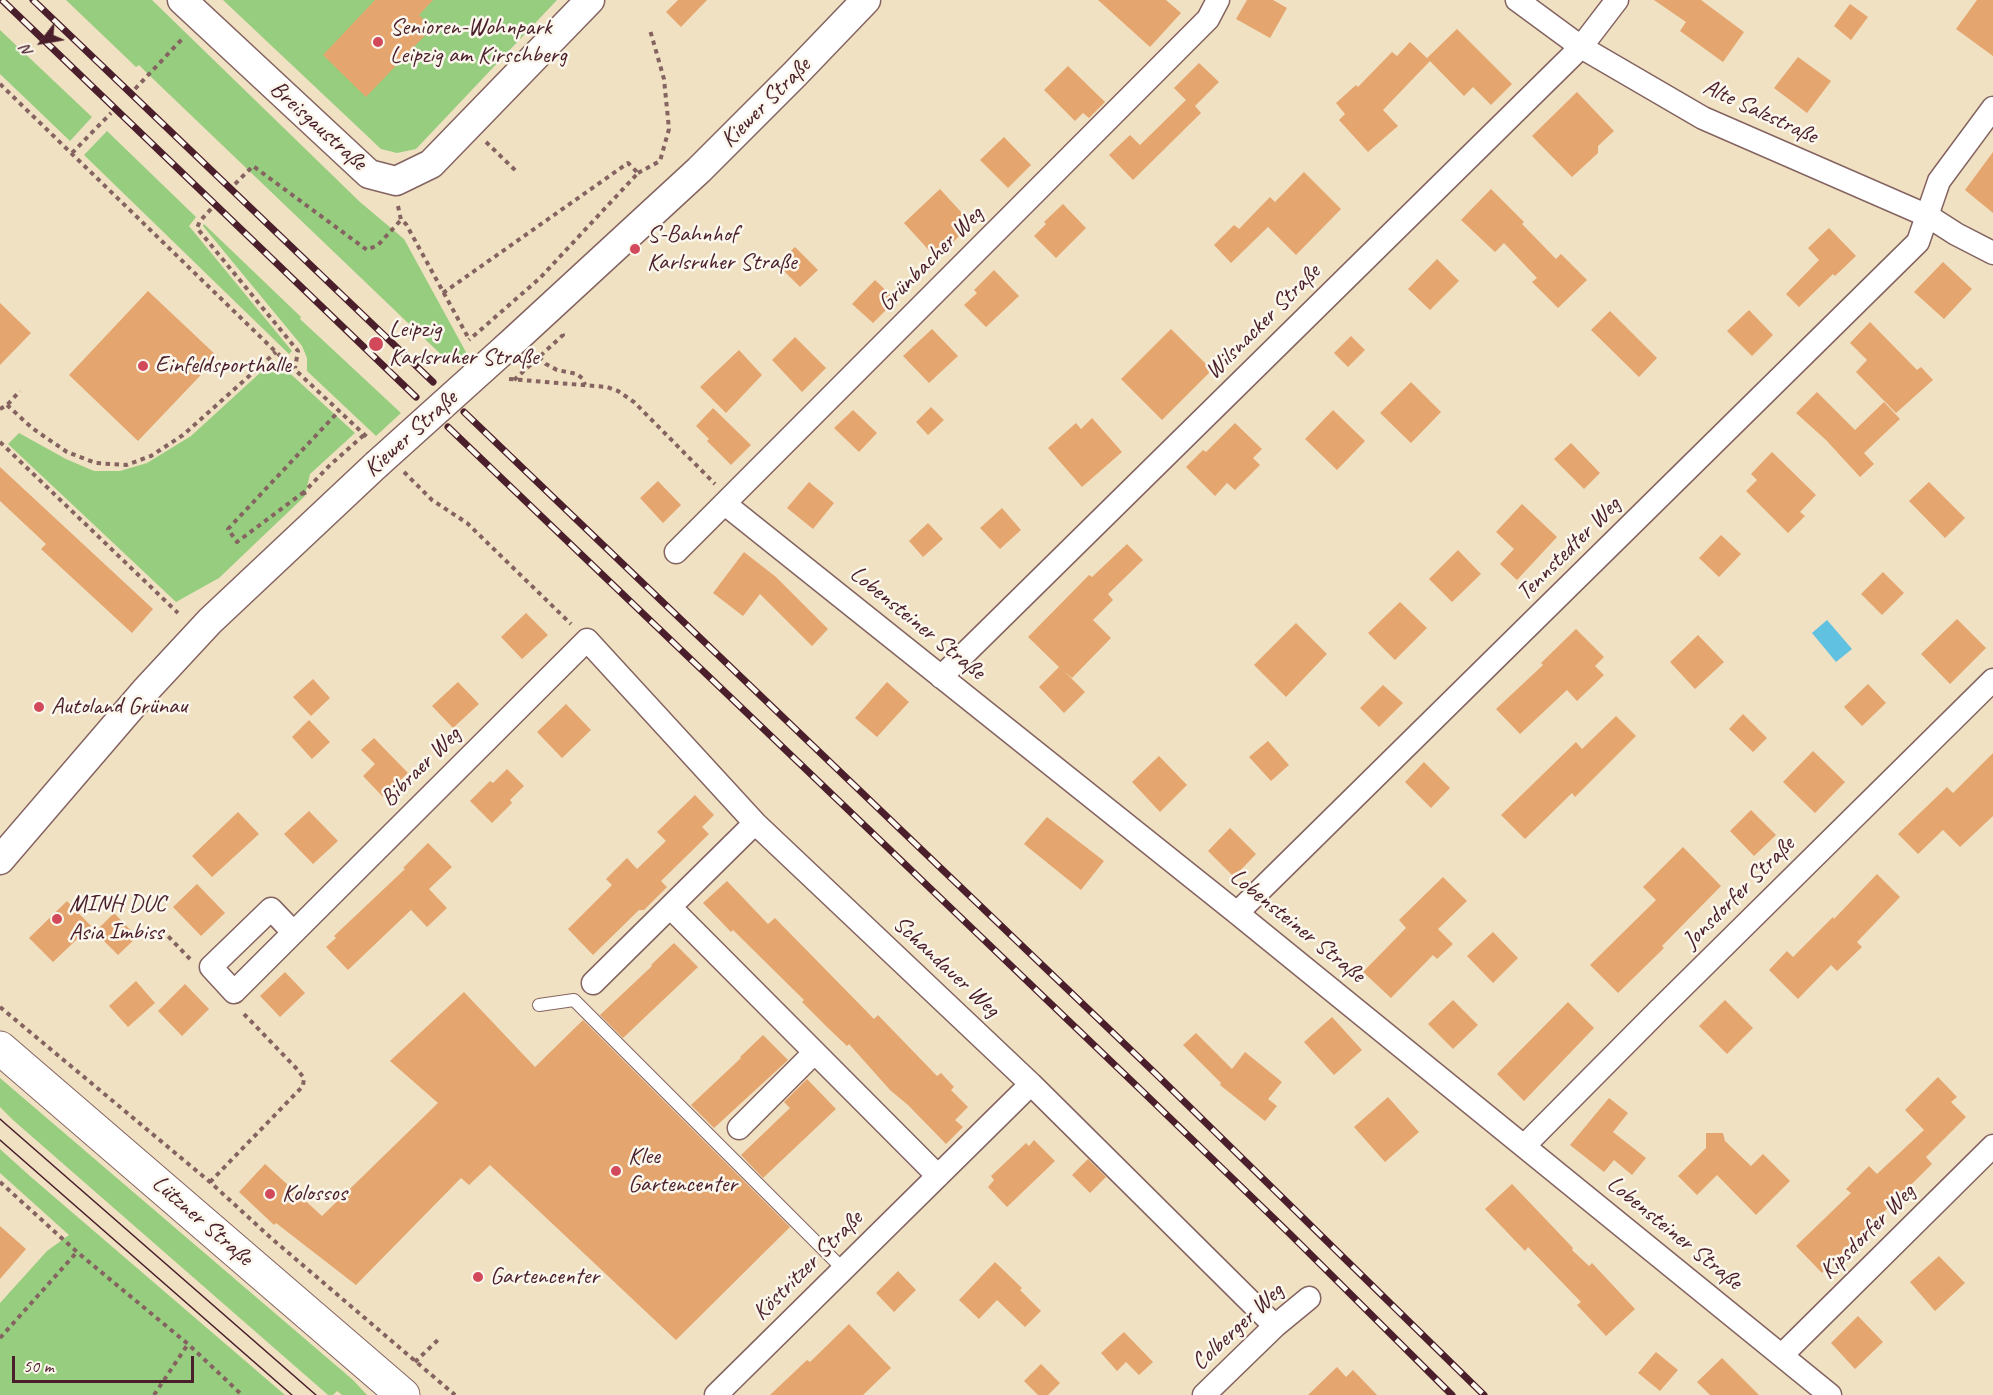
<!DOCTYPE html>
<html>
<head>
<meta charset="utf-8">
<style>
	body { margin:0 }
	#map { position:relative; width:1993px; height:1395px; overflow:hidden; background:#f0e1c3; font-family:Caveat,sans-serif }
	canvas { display:block }
	.north { position:absolute; left:12px; top:12px; width:60px; height:60px; -webkit-text-stroke:4px #fbf7ec; paint-order:stroke; rotate:239deg; font-size:16px; font-weight:700; line-height:24px; text-align:center; color:#4a1f2b }
	.north::after { content:''; display:block; margin:auto; width:21px; height:27px; background:#4a1f2b; clip-path:polygon(50% 0,100% 100%,50% 72%,0 100%) }
	.scale { position:absolute; left:12px; top:1356px; width:182px; height:27px; box-sizing:border-box; border:3px solid #4a1f2b; border-top:0; padding-left:8px; font-size:18px; line-height:21px; white-space:nowrap; color:#4a1f2b; -webkit-text-stroke:4px #fbf7ec; paint-order:stroke }
</style>
</head>
<body>
<div id="map">
<canvas width="1993" height="1395"></canvas>
<div class="north">N</div>
<div class="scale">50 m</div>
</div>
<script>
const context = document.querySelector('canvas').getContext('2d');
context.lineJoin = 'round';
function fill(path, color) { context.fillStyle = color; context.fill(path, 'evenodd'); }
const shape = rows => new Path2D(rows.map(r => 'M' + r).join(''));
function stroke(path, color, width, dash) { context.strokeStyle = color; context.lineWidth = width; context.lineCap = dash ? 'butt' : 'round'; context.setLineDash(dash || []); context.stroke(path); }
function label(font, color, halo, rows, align = 'center') {
  context.font = font + ' Caveat,sans-serif'; context.lineWidth = 5; context.setLineDash([]); context.textBaseline = 'middle'; context.strokeStyle = halo; context.fillStyle = color; for (const [text, x, y, turn = 0] of rows) {
    context.save(); context.translate(x, y); context.rotate((+turn || 0) * Math.PI / 180); context.textAlign = isNaN(turn) ? turn : align; if (halo) context.strokeText(text, 0, 0); context.fillText(text, 0, 0); context.restore();
  }
}
fill(shape([
	[66,0,152,0,360,202,404,239,467,354,453,366,149,75,139,65,136,67],
	[223,0,557,0,416,149,397,153,381,149],
	[0,30,92,117,70,141,0,74],
	[107,131,196,217,189,226,292,351,289,354,84,155],
	[204,224,301,317,300,319,401,413,376,436,307,371,307,358,302,346,203,226],
	[282,366,355,433,310,474,305,496,219,578,176,602,8,444,19,433,66,459,94,471,120,471,147,463,191,436,262,371],
	[0,1078,353,1380,367,1395,342,1395,337,1391,333,1395,328,1395,13,1120,0,1107],
	[0,1149,31,1177,285,1395,0,1395,0,1303,47,1251,69,1235,0,1173]
]), '#97cd7f');
fill(shape([
	[1827,620,1852,649,1836,662,1812,633]
]), '#61c1e0');
fill(shape([
	[375,0,433,0,419,15,432,28,366,97,323,55],
	[678,0,707,0,681,27,666,12],
	[1098,0,1166,0,1181,13,1150,47],
	[1247,0,1273,0,1287,8,1270,38,1236,19],
	[1654,0,1701,0,1744,32,1723,62,1680,31,1686,22],
	[1977,0,1993,0,1993,56,1956,29],
	[1850,4,1868,17,1851,40,1834,26],
	[1457,29,1512,84,1491,105,1473,87,1464,96,1427,58],
	[1410,42,1430,61,1383,110,1398,126,1368,152,1339,120,1345,114,1336,103,1356,85,1358,87,1392,52,1397,56],
	[1798,57,1831,81,1807,113,1774,88],
	[1199,63,1219,82,1195,106,1201,113,1133,180,1109,155,1130,135,1140,145,1186,100,1174,88],
	[1068,66,1105,102,1089,118,1083,113,1075,121,1044,90],
	[1577,92,1614,131,1598,146,1598,153,1572,177,1532,136],
	[1004,137,1031,165,1008,188,980,160],
	[1993,152,1993,213,1965,190],
	[1304,172,1341,209,1296,255,1268,227,1231,263,1214,245,1234,225,1239,229,1270,197,1275,202],
	[940,189,972,224,936,258,904,223],
	[1491,189,1524,222,1522,224,1556,259,1561,254,1587,280,1558,308,1532,282,1537,278,1504,243,1495,252,1461,220],
	[1063,204,1086,228,1056,258,1034,236,1046,224,1044,222],
	[1829,228,1856,256,1835,276,1833,274,1799,307,1786,294,1819,260,1808,248],
	[795,247,818,270,800,287,777,264],
	[1437,259,1459,281,1430,310,1408,289],
	[1943,262,1972,289,1944,319,1914,292],
	[994,270,1019,296,986,327,964,305,977,293,974,290],
	[875,280,896,300,873,323,852,304],
	[148,291,218,357,138,441,69,375],
	[0,303,31,333,0,365],
	[1749,310,1773,335,1752,356,1727,331],
	[1610,311,1657,358,1639,377,1591,330],
	[1870,322,1917,370,1921,367,1933,380,1896,413,1856,372,1867,360,1850,343],
	[932,329,958,356,929,383,903,356],
	[1171,329,1212,370,1162,420,1121,379],
	[1351,336,1365,350,1348,367,1334,353],
	[795,337,826,368,802,392,772,360],
	[739,350,762,375,726,413,700,387],
	[1411,382,1441,412,1411,443,1380,413],
	[1817,392,1855,430,1884,402,1900,419,1864,453,1874,464,1860,477,1826,440,1796,413],
	[931,407,944,420,928,435,916,422],
	[713,408,751,445,731,465,707,441,709,439,696,426],
	[853,410,877,433,859,452,834,428],
	[1333,410,1365,441,1337,470,1305,439],
	[1092,418,1122,452,1082,487,1048,448,1076,423,1081,429],
	[1235,423,1262,449,1253,458,1260,465,1235,490,1227,483,1215,496,1186,467,1203,450,1206,452],
	[1571,443,1600,473,1584,489,1554,459],
	[1772,452,1816,495,1800,512,1805,516,1788,533,1746,491,1757,480,1751,474],
	[0,467,153,609,132,633,41,549,46,544,0,501],
	[658,481,681,505,663,523,640,498],
	[809,482,834,503,813,529,787,508],
	[1929,482,1965,518,1945,538,1909,501],
	[1522,504,1557,537,1517,580,1500,564,1514,549,1496,532],
	[1002,508,1021,530,1000,549,980,528],
	[928,523,943,539,923,557,909,541],
	[1721,535,1741,554,1719,577,1699,558],
	[1127,544,1143,560,1108,594,1113,600,1093,620,1111,638,1072,678,1064,671,1085,692,1064,713,1039,687,1059,667,1028,637,1089,575,1092,577],
	[1458,550,1481,574,1452,602,1429,579],
	[744,552,776,577,828,629,812,646,760,594,743,616,713,593],
	[1883,572,1904,593,1882,615,1861,594],
	[1400,602,1427,628,1395,660,1368,633],
	[526,613,548,635,522,659,501,637],
	[1957,619,1986,648,1950,684,1921,654],
	[1296,623,1327,654,1286,697,1254,665],
	[1576,629,1604,657,1595,666,1604,675,1577,701,1567,690,1520,734,1496,709,1543,665,1541,663],
	[1698,635,1724,662,1695,689,1670,662],
	[313,679,330,698,311,716,293,697],
	[458,682,479,704,453,728,432,706],
	[887,682,909,702,877,737,855,718],
	[1868,684,1886,703,1862,726,1844,707],
	[1383,685,1403,703,1379,727,1360,708],
	[566,704,591,730,562,758,537,732],
	[1743,714,1767,738,1753,752,1729,729],
	[1616,716,1636,736,1575,797,1572,793,1525,839,1501,815,1576,742,1582,749],
	[309,720,330,742,312,759,292,737],
	[374,738,408,773,383,797,363,776,375,764,361,750],
	[1268,741,1289,765,1271,781,1249,757],
	[1813,751,1845,782,1815,813,1783,782],
	[1993,753,1993,816,1960,847,1943,830,1918,854,1898,834,1947,787,1953,793],
	[1159,756,1187,785,1160,812,1132,782],
	[1424,762,1450,788,1431,808,1405,782],
	[507,769,524,786,510,800,512,803,492,823,470,801,490,781,493,783],
	[695,795,714,815,702,827,709,834,661,881,667,887,644,910,639,910,593,955,568,929,612,885,606,879,627,858,637,869,666,841,657,832],
	[1751,810,1776,835,1754,856,1730,831],
	[309,811,338,841,313,864,284,834],
	[238,812,259,834,212,877,192,856],
	[1047,817,1104,861,1081,890,1024,844],
	[1230,828,1256,854,1234,877,1208,851],
	[428,843,452,867,429,889,447,908,427,927,411,910,348,970,326,947,336,938,334,936,405,869,403,868],
	[1683,847,1721,886,1662,946,1664,948,1618,993,1590,965,1656,900,1643,887],
	[1877,874,1900,897,1857,942,1862,947,1837,971,1831,965,1798,999,1769,970,1787,951,1793,957,1833,917,1834,919],
	[1443,877,1467,901,1438,929,1453,944,1437,959,1433,955,1391,998,1363,972,1406,928,1399,920],
	[727,881,768,924,775,918,874,1019,878,1015,937,1076,941,1073,954,1087,951,1090,968,1107,955,1120,963,1127,946,1144,908,1105,890,1090,849,1044,847,1046,828,1028,802,1002,804,1000,733,930,731,932,703,903],
	[197,884,225,913,201,936,173,907],
	[67,901,91,926,53,962,29,938],
	[114,913,137,937,118,955,95,932],
	[1493,932,1518,958,1493,983,1467,956],
	[674,943,698,967,623,1038,600,1015,652,966,651,965],
	[285,972,305,993,280,1017,260,996],
	[136,981,155,1003,128,1027,109,1006],
	[185,984,209,1009,182,1036,158,1011],
	[464,992,535,1067,583,1020,790,1227,676,1340,490,1165,469,1185,461,1178,356,1285,276,1223,274,1225,239,1192,265,1164,322,1216,438,1103,390,1061],
	[1453,1000,1478,1025,1453,1049,1428,1024],
	[1725,1000,1753,1028,1727,1054,1699,1026],
	[1568,1002,1594,1028,1524,1101,1497,1074],
	[1332,1017,1362,1050,1334,1075,1304,1042],
	[1196,1033,1232,1069,1245,1052,1282,1082,1268,1099,1277,1106,1265,1121,1220,1085,1221,1083,1183,1045],
	[763,1035,788,1060,714,1128,691,1105,741,1058,740,1057],
	[1938,1077,1957,1097,1951,1102,1966,1117,1926,1157,1932,1164,1822,1273,1796,1246,1851,1193,1846,1189,1869,1166,1877,1174,1924,1130,1905,1110],
	[807,1079,836,1109,763,1178,741,1155,790,1108,784,1102],
	[1388,1097,1419,1132,1385,1162,1354,1127],
	[1609,1098,1628,1113,1613,1132,1646,1158,1632,1175,1614,1160,1604,1172,1570,1145],
	[1706,1133,1723,1133,1725,1141,1751,1166,1763,1154,1790,1181,1756,1215,1717,1175,1697,1195,1678,1176,1706,1148],
	[1034,1140,1055,1161,1007,1207,988,1187,994,1180,991,1176,1026,1143,1029,1146],
	[1088,1159,1106,1177,1090,1193,1072,1175],
	[1512,1184,1573,1248,1572,1250,1589,1266,1592,1263,1635,1309,1606,1336,1577,1305,1581,1302,1528,1247,1525,1251,1485,1209],
	[0,1226,26,1249,0,1279],
	[1939,1256,1965,1283,1935,1311,1910,1282],
	[995,1262,1022,1288,1020,1290,1041,1311,1025,1327,997,1300,979,1319,959,1300],
	[898,1271,916,1290,894,1312,876,1293],
	[1858,1316,1883,1342,1855,1369,1831,1343],
	[849,1324,891,1368,863,1395,770,1395,807,1360,810,1362],
	[1124,1332,1153,1362,1139,1375,1126,1362,1117,1371,1101,1353],
	[1656,1352,1678,1370,1660,1391,1638,1373],
	[1722,1358,1759,1395,1710,1395,1697,1382],
	[1041,1364,1060,1383,1048,1395,1038,1395,1024,1381],
	[1337,1367,1346,1377,1353,1370,1377,1395,1308,1395]
]), '#e5a56e');
const service = shape([
	[539,1005,574,1000,844,1270]
]);
const minor = shape([
	[1517,0,1581,47,1703,118,1928,216,1956,234,1993,253],
	[725,504,1237,913,1830,1395],
	[676,552,1208,19,1218,0],
	[941,677,1581,47,1617,0],
	[670,907,938,1176],
	[1237,913,1918,242,1939,181,1993,108],
	[293,932,271,909,211,967,234,992,587,640,755,823,1031,1084,1275,1326],
	[593,983,755,823],
	[739,1128,814,1053],
	[1525,1145,1658,1011,1993,680],
	[1782,1355,1993,1146],
	[716,1395,1031,1084],
	[1204,1395,1275,1326,1309,1298]
]);
const tertiary = shape([
	[182,0,369,174,396,181,431,164,590,0],
	[507,347,699,170,795,74,866,0],
	[0,860,145,691,210,621,376,465]
]);
const primary = shape([
	[0,1048,403,1395]
]);
stroke(service, '#846360', 14);
stroke(minor, '#846360', 25);
stroke(tertiary, '#846360', 31);
stroke(primary, '#846360', 35);
stroke(shape([
	[0,84,276,352,368,438],
	[135,89,184,37],
	[486,142,517,172],
	[72,153,111,113],
	[638,173,660,161,669,129,664,79,650,30],
	[235,184,253,166,367,250,378,245,401,220],
	[398,206,401,220,406,224,469,339],
	[211,209,200,221,197,228,298,351,295,368],
	[443,293,628,163,638,173,540,278,469,340],
	[539,357,546,364,557,370,577,374,583,379,585,385],
	[509,379,607,387,618,391,634,402,715,484],
	[514,380,563,335,560,331],
	[7,405,32,428,67,452,96,463,126,465,151,456,183,435,276,352],
	[0,409,7,405,20,391],
	[0,442,178,613],
	[404,472,432,500,467,523,571,624],
	[304,492,237,542,228,529,339,411],
	[305,495,304,492,330,465,365,434],
	[162,930,190,959],
	[0,1007,210,1182,271,1238,455,1395],
	[0,1182,77,1252,188,1344,242,1395],
	[210,1182,303,1086,304,1078,296,1068,243,1013],
	[0,1338,77,1252],
	[415,1362,441,1337],
	[154,1395,188,1344]
]), '#846360', 4, [4.5, 4.5]);
stroke(service, '#fff', 12);
stroke(minor, '#fff', 22);
stroke(tertiary, '#fff', 28);
stroke(primary, '#fff', 33);
stroke(shape([
	[0,1119,316,1395],
	[0,1140,292,1395]
]), '#4a1f2b', 1.5);
const rail = shape([
	[2,0,416,397],
	[33,0,433,382],
	[464,412,1156,1074,1484,1395],
	[448,427,1142,1091,1290,1234,1452,1395]
]);
stroke(rail, '#4a1f2b', 7);
stroke(rail, '#fbf7ec', 4.5, [14]);
const tertiaryBridge = shape([
	[376,465,507,347]
]);
stroke(tertiaryBridge, '#846360', 31, []);
stroke(tertiaryBridge, '#fff', 28);
for (const [x, y, r, color] of [
	[378,42,6,"#d1495b"],
	[635,249,6,"#d1495b"],
	[376,344,8,"#d1495b"],
	[143,366,6,"#d1495b"],
	[39,707,6,"#d1495b"],
	[57,919,6,"#d1495b"],
	[616,1171,6,"#d1495b"],
	[270,1194,6,"#d1495b"],
	[478,1277,6,"#d1495b"]
]) { const dot = new Path2D(); dot.arc(x, y, r, 0, 2 * Math.PI); context.fillStyle = color; context.fill(dot); stroke(dot, '#fbf7ec', 2); }
label('24px', '#4a1f2b', '#fbf7ec', [
	["Senioren-Wohnpark",390,28],
	["Leipzig am Kirschberg",390,56],
	["S-Bahnhof",647,235],
	["Karlsruher Straße",647,263],
	["Leipzig",389,330],
	["Karlsruher Straße",389,358],
	["Einfeldsporthalle",155,366],
	["Autoland Grünau",51,707],
	["MINH DUC",69,905],
	["Asia Imbiss",69,933],
	["Klee",628,1157],
	["Gartencenter",628,1185],
	["Kolossos",282,1194],
	["Gartencenter",490,1277]
], 'left');
label('24px', '#4a1f2b', '#fbf7ec', [
	["Kiewer Straße",766,103,-45],
	["Alte Salzstraße",1760,112,25],
	["Breisgaustraße",318,126,42],
	["Grünbacher Weg",931,259,-45],
	["Wilsnacker Straße",1263,322,-45],
	["Kiewer Straße",411,434,-42],
	["Tennstedter Weg",1569,549,-45],
	["Lobensteiner Straße",917,623,39],
	["Bibraer Weg",421,767,-45],
	["Jonsdorfer Straße",1739,893,-45],
	["Lobensteiner Straße",1297,926,39],
	["Schandauer Weg",946,967,43],
	["Lützner Straße",202,1221,41],
	["Kipsdorfer Weg",1868,1232,-45],
	["Lobensteiner Straße",1674,1233,39],
	["Köstritzer Straße",808,1266,-45],
	["Colberger Weg",1238,1327,-43]
]);
</script>
</body>
</html>
